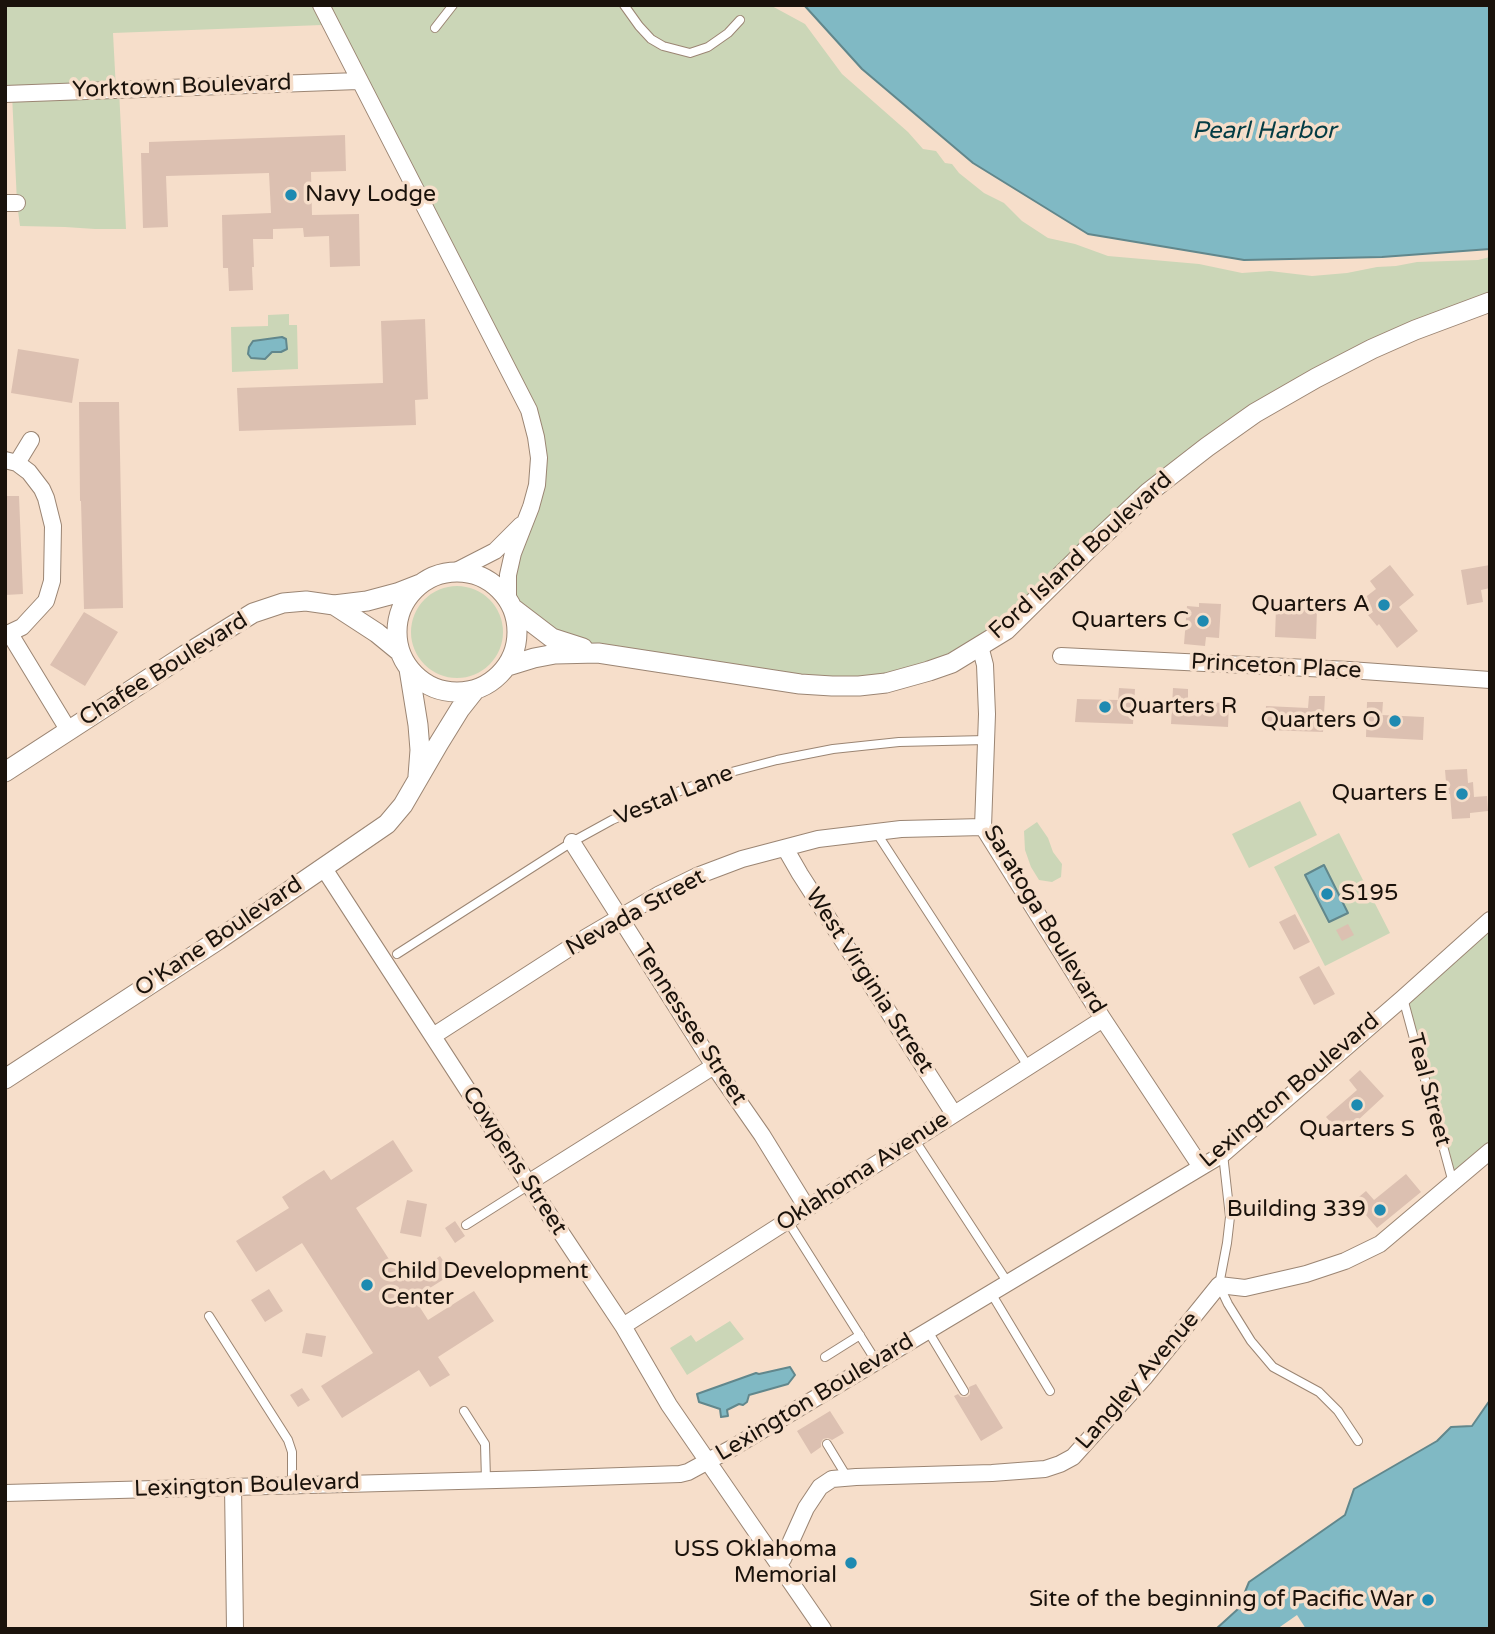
<!DOCTYPE html>
<html>
<head>
<meta charset="utf-8">
<style>
	body { margin:0 }
	#map { position:relative; width:1495px; height:1634px; overflow:hidden; background:#f6deca; font-family:"Varela Round",sans-serif }
	canvas { display:block }
	.frame { position:absolute; inset:0; border:7px solid #1a120b; pointer-events:none }
</style>
</head>
<body>
<div id="map">
<canvas width="1495" height="1634"></canvas>
<div class="frame"></div>
</div>
<script>
const context = document.querySelector('canvas').getContext('2d');
context.lineJoin = 'round';
function fill(path, color) { context.fillStyle = color; context.fill(path, 'evenodd'); }
const shape = rows => new Path2D(rows.map(r => 'M' + r).join(''));
function stroke(path, color, width, dash) { context.strokeStyle = color; context.lineWidth = width; context.lineCap = dash ? 'butt' : 'round'; context.setLineDash(dash || []); context.stroke(path); }
function label(font, color, halo, rows, align = 'center') {
  context.font = font + ' "Varela Round",sans-serif'; context.lineWidth = 7; context.setLineDash([]); context.textBaseline = 'middle'; context.strokeStyle = halo; context.fillStyle = color; for (const [text, x, y, turn = 0] of rows) {
    context.save(); context.translate(x, y); context.rotate((+turn || 0) * Math.PI / 180); context.textAlign = isNaN(turn) ? turn : align; if (halo) context.strokeText(text, 0, 0); context.fillText(text, 0, 0); context.restore();
  }
}
fill(shape([
	[5,5,770,5,805,24,842,74,908,132,923,149,936,151,945,163,952,164,959,173,984,193,1004,203,1022,221,1048,238,1075,244,1108,256,1199,264,1242,273,1270,271,1312,276,1347,273,1377,267,1396,266,1417,262,1478,260,1490,257,1490,302,1255,413,980,646,859,686,552,638,508,599,525,520,536,437,328,21,322,25,113,33,116,90,119,90,126,229,95,229,65,227,20,226,17,203,12,94,5,94],
	[289,314,289,325,297,325,298,369,232,372,231,327,268,326,268,315],
	'411 632a46 46 0 1 1 92 0a46 46 0 1 1-92 0Z',
	[1300,801,1317,835,1249,868,1232,834],
	[1037,822,1048,838,1053,852,1062,864,1061,877,1052,882,1039,880,1031,867,1025,850,1024,831],
	[1339,833,1390,933,1325,966,1274,867],
	[1490,920,1490,1151,1453,1183,1403,998],
	[730,1321,744,1339,687,1375,670,1348,691,1335,696,1342]
]), '#cbd6b7');
const water = shape([
	[804,5,1490,5,1490,249,1382,257,1244,260,1088,234,973,163,862,69,804,5],
	[282,337,286,339,287,349,281,352,272,352,265,359,251,358,248,354,249,347,253,341,282,337],
	[1324,865,1348,913,1329,922,1305,875,1324,865],
	[790,1367,795,1375,788,1384,749,1395,747,1402,743,1405,739,1404,727,1410,728,1416,721,1417,720,1409,699,1402,697,1394,756,1373,759,1374,790,1367],
	[1490,1400,1490,1629,1216,1629,1238,1609,1249,1582,1345,1515,1354,1489,1437,1441,1451,1427,1472,1426,1490,1400]
]);
fill(water, '#80b9c4');
stroke(water, '#61878c', 2);
fill(shape([
	[1297,1615,1306,1629,1277,1629]
]), '#f6deca');
fill(shape([
	[345,135,346,171,311,172,312,215,359,214,360,266,330,267,329,236,304,237,303,228,273,229,273,239,253,239,254,267,252,267,253,290,229,291,228,268,223,268,222,215,271,213,269,173,166,176,168,227,143,228,141,153,149,153,149,142],
	[425,319,428,399,415,400,416,425,239,431,237,388,383,383,381,321],
	[18,349,79,359,72,403,11,393],
	[79,402,119,402,123,608,84,609,81,501,80,501],
	[5,496,19,496,23,594,5,595],
	[1390,565,1414,595,1399,607,1418,631,1397,648,1379,624,1377,626,1368,615,1373,612,1363,599,1376,589,1370,581],
	[1490,565,1490,588,1481,590,1483,602,1467,605,1461,570],
	[1199,603,1221,604,1219,638,1206,637,1205,646,1184,644,1187,606,1199,607],
	[1276,608,1317,609,1316,639,1275,637],
	[84,612,118,632,85,686,50,665],
	[1119,688,1135,689,1133,724,1075,722,1077,699,1118,700],
	[1173,688,1188,689,1188,702,1229,703,1228,727,1171,724],
	[1309,696,1325,696,1323,732,1265,730,1266,706,1308,708],
	[1367,702,1383,702,1382,715,1424,717,1423,740,1366,737],
	[1467,769,1468,783,1473,782,1474,797,1487,796,1488,811,1470,813,1470,818,1452,819,1450,794,1447,794,1445,770],
	[1295,914,1310,942,1294,950,1279,922],
	[1348,924,1354,935,1342,941,1336,930],
	[1319,966,1335,994,1314,1005,1299,977],
	[1360,1070,1384,1096,1342,1135,1326,1117,1357,1090,1349,1080],
	[393,1140,413,1171,356,1208,403,1281,440,1256,452,1274,414,1298,428,1320,474,1291,494,1321,438,1357,450,1375,430,1387,419,1370,342,1418,321,1386,373,1353,302,1243,256,1272,236,1241,289,1208,282,1197,308,1180,324,1170,331,1180],
	[1406,1174,1421,1192,1377,1228,1354,1201,1366,1191,1374,1200],
	[407,1200,427,1204,421,1237,400,1233],
	[455,1221,465,1236,455,1243,445,1228],
	[269,1289,283,1311,265,1322,251,1300],
	[306,1333,326,1336,322,1357,302,1353],
	[976,1384,1003,1428,981,1441,954,1396,958,1394,961,1397,967,1397,970,1394,969,1387],
	[302,1388,310,1400,298,1407,290,1395],
	[830,1411,844,1433,832,1440,828,1438,823,1439,821,1443,821,1447,811,1454,797,1431]
]), '#dcc0b1');
const service = shape([
	[624,5,639,26,651,39,663,46,690,53,708,47,728,33,740,20],
	[435,28,453,5],
	[876,832,1028,1066],
	[397,954,572,842,612,820,655,801,720,775,777,760,833,749,899,742,986,740],
	[1403,998,1453,1183],
	[914,1139,1008,1283],
	[1223,1154,1230,1217,1227,1243,1219,1285,1228,1304,1251,1341,1273,1367,1319,1392,1338,1411,1358,1441],
	[787,1220,876,1361],
	[466,1225,529,1185],
	[991,1293,1050,1391],
	[209,1316,288,1440,292,1452,292,1485],
	[928,1331,964,1391],
	[825,1357,860,1335],
	[464,1411,485,1444,486,1480],
	[827,1444,847,1477]
]);
const minor = shape([
	[321,5,529,410,536,437,539,458,537,485,531,507,513,553,508,575,508,599],
	[5,94,358,81],
	[5,203,17,203],
	[5,460,17,463,29,472,42,489,46,498,53,526,52,581,46,601,22,627,5,635],
	[17,463,31,440],
	[456,571,495,551,521,525],
	[10,634,69,731],
	[980,646,985,665,987,714,983,827,1103,1019,1201,1167],
	[1061,656,1349,670,1490,680],
	[572,842,714,1066,762,1135,807,1208],
	[785,848,800,874,954,1114],
	[323,867,528,1183,623,1326,669,1405,823,1629],
	[433,1036,585,938,660,894,697,876,742,859,818,839,901,829,983,827],
	[528,1183,714,1066],
	[623,1326,1103,1019],
	[233,1486,235,1629],
	[5,1493,534,1479,680,1474,688,1472,734,1447,1223,1154,1403,998,1490,920],
	[783,1559,806,1508,820,1487,832,1479,856,1477,992,1473,1045,1469,1060,1464,1073,1457,1144,1378,1219,1285,1245,1288,1306,1274,1345,1261,1380,1244,1490,1151]
]);
const tertiary = shape([
	'397 632a60 60 0 1 1 120 0a60 60 0 1 1-120 0Z',
	[334,605,377,633,399,651],
	[514,609,552,638,583,648],
	[508,666,534,658,555,654,598,653,800,684,832,686,859,686,886,683,929,671,952,663,1006,630,1089,548,1149,492,1207,447,1255,413,1316,378,1372,349,1415,330,1490,302],
	[409,669,418,725,420,750,418,776],
	[5,772,185,655,253,613,283,603,306,601,334,605,367,601,397,593,420,584],
	[5,1079,218,940,387,824,403,805,439,743,460,709,475,690]
]);
stroke(service, '#9b8573', 10);
stroke(minor, '#9b8573', 18);
stroke(tertiary, '#9b8573', 21);
stroke(service, '#fff', 8);
stroke(minor, '#fff', 16);
stroke(tertiary, '#fff', 19);
for (const [x, y, r, color] of [
	[291,195,7,"#1e8ab1"],
	[1384,605,7,"#1e8ab1"],
	[1203,621,7,"#1e8ab1"],
	[1105,707,7,"#1e8ab1"],
	[1395,721,7,"#1e8ab1"],
	[1462,794,7,"#1e8ab1"],
	[1327,894,7,"#1e8ab1"],
	[1357,1105,7,"#1e8ab1"],
	[1380,1210,7,"#1e8ab1"],
	[367,1285,7,"#1e8ab1"],
	[851,1563,7,"#1e8ab1"],
	[1428,1600,7,"#1e8ab1"]
]) { const dot = new Path2D(); dot.arc(x, y, r, 0, 2 * Math.PI); context.fillStyle = color; context.fill(dot); stroke(dot, '#f6deca', 2.5); }
label('23px', '#1a120b', '#f6deca', [
	["Yorktown Boulevard",182,87,-2],
	["Ford Island Boulevard",1081,556,-42],
	["Princeton Place",1276,667,3],
	["Chafee Boulevard",164,670,-32],
	["Vestal Lane",674,796,-22],
	["Nevada Street",636,913,-29],
	["Saratoga Boulevard",1044,920,59],
	["O'Kane Boulevard",219,937,-34],
	["West Virginia Street",869,981,57],
	["Tennessee Street",690,1025,57],
	["Teal Street",1428,1090,75],
	["Lexington Boulevard",1290,1091,-40],
	["Cowpens Street",514,1161,57],
	["Oklahoma Avenue",863,1172,-33],
	["Langley Avenue",1138,1381,-49],
	["Lexington Boulevard",815,1398,-31],
	["Lexington Boulevard",247,1486,-2]
]);
label('23px', '#1a120b', '#f6deca', [
	["Navy Lodge",305,195,"left"],
	["Quarters A",1370,605],
	["Quarters C",1189,621],
	["Quarters R",1119,707,"left"],
	["Quarters O",1381,721],
	["Quarters E",1448,794],
	["S195",1341,894,"left"],
	["Quarters S",1357,1130,"center"],
	["Building 339",1366,1210],
	["Child Development",381,1272,"left"],
	["Center",381,1298,"left"],
	["USS Oklahoma",837,1550],
	["Memorial",837,1576],
	["Site of the beginning of Pacific War",1414,1600]
], 'right');
label('italic 24px', '#033c44', '#f6deca', [
	["Pearl Harbor",1264,132]
]);
</script>
</body>
</html>
